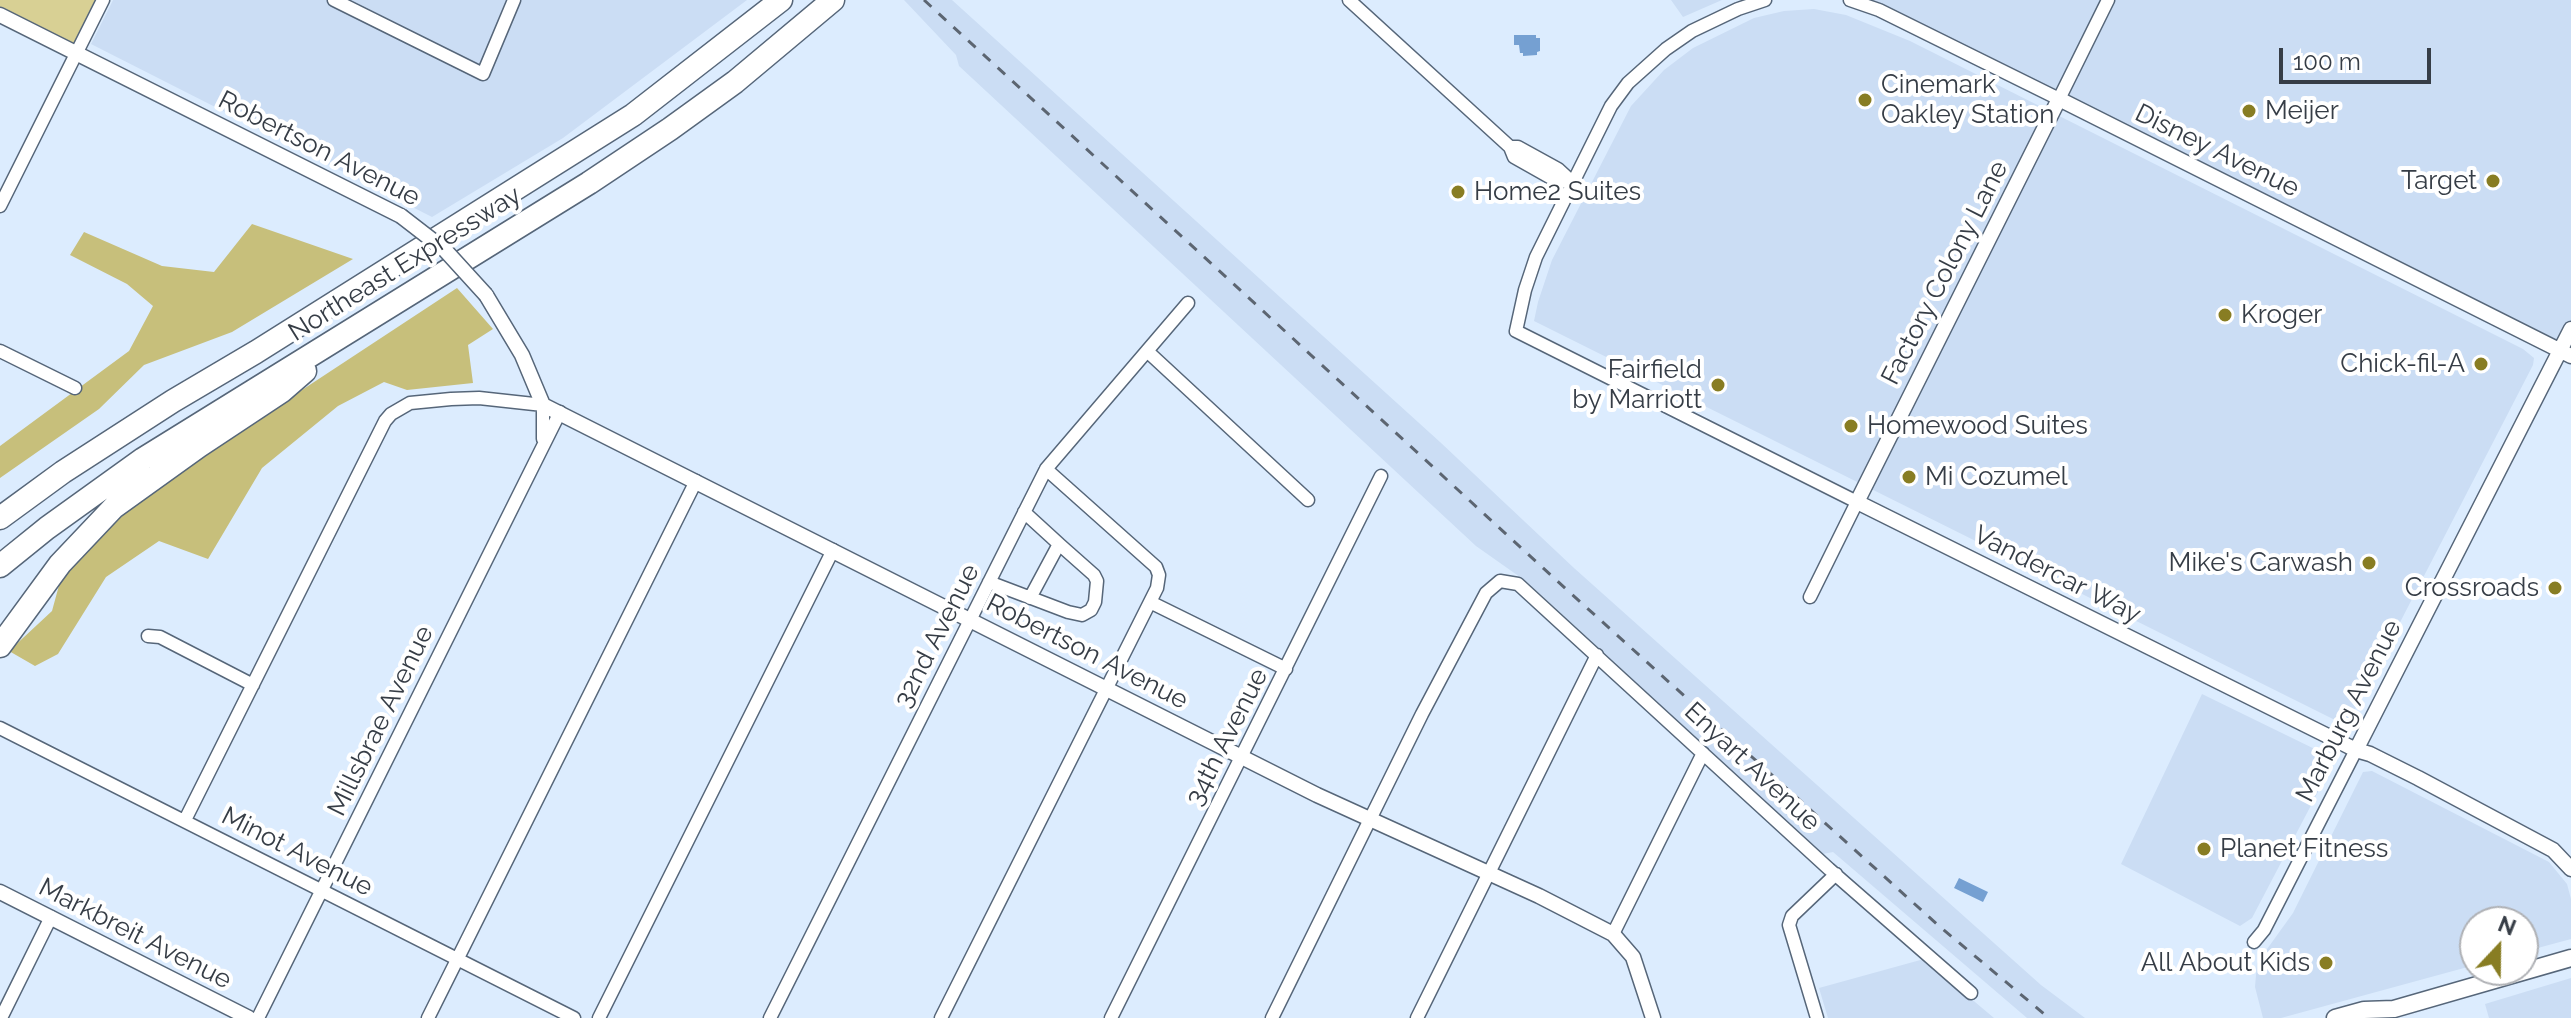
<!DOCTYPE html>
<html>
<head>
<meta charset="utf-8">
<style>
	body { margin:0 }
	#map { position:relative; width:2571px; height:1018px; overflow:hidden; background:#dcecfe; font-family:Raleway,sans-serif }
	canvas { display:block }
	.north { position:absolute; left:2459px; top:906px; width:80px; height:80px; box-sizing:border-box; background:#fff; border:2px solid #afb1b5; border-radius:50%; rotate:22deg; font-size:22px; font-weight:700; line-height:32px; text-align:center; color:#363d46 }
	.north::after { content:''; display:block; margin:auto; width:28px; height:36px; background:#887d23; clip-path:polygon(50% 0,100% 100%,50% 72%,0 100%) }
	.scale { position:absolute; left:2279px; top:48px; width:152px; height:36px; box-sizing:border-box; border:4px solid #363d46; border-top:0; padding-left:10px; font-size:24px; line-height:28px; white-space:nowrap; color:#363d46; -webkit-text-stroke:6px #fff; paint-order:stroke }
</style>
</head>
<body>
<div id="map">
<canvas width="2571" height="1018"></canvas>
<div class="north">N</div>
<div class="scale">100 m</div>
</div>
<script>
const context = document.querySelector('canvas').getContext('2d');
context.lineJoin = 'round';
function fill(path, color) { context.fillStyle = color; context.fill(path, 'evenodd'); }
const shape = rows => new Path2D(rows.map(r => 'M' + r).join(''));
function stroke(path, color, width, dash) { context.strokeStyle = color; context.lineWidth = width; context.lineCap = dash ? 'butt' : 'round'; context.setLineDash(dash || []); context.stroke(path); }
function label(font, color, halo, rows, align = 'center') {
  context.font = font + ' Raleway,sans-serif'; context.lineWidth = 8; context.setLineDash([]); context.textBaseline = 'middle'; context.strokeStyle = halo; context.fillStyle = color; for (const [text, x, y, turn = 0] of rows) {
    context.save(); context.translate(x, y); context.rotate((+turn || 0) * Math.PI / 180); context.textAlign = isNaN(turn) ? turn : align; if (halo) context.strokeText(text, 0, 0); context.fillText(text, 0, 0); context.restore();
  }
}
fill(shape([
	[113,0,747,0,563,138,432,217,91,44],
	[904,0,952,0,1440,442,1574,568,2041,985,2085,1018,2027,1018,1833,852,1823,854,1527,582,1476,546,959,66,956,55],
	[1671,0,1722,0,1683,17],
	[1850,0,2571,0,2571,356],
	[1814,9,1846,15,1910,41,2523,349,2534,358,2533,365,2349,721,2339,722,1534,321,1538,302,1552,260,1631,106,1664,70,1693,48,1754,18,1784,11],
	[2202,694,2329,756,2329,771,2252,918,2240,926,2121,864],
	[2372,771,2549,862,2567,884,2571,899,2571,939,2523,952,2523,922,2475,922,2475,965,2281,1018,2263,1018,2255,987,2257,963,2293,913,2363,772],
	[1924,959,1994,1018,1828,1018,1819,988],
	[2571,978,2571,1018,2489,1018,2485,1004]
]), '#cbddf4');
fill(shape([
	[0,0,103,0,77,53,0,15]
]), '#d8d094');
fill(shape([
	[252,224,353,259,232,332,144,365,99,409,0,478,0,446,129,351,153,306,127,284,70,255,84,232,162,266,214,272],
	[457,288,493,329,468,345,473,383,407,390,384,382,338,406,262,468,208,559,159,541,106,577,58,654,35,666,9,651,52,611,61,578,128,510,191,463]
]), '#c7bf7b');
fill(shape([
	[1514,35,1536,35,1536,38,1540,38,1540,51,1537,52,1537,55,1523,56,1523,53,1520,53,1519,45,1514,45],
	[1959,878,1988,892,1983,902,1954,888]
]), '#75a0d2');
const minor = shape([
	[334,0,483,74,514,0],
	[1349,0,1510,147,1514,157,1553,179,1574,183],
	[1765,0,1738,9,1692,31,1666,49,1628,83,1611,106,1536,257,1525,290,1516,331,1857,502,1810,597],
	[1850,0,1879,10,2059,99,2108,0],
	[1510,147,1518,147,1558,169,1572,182],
	[0,206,103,0],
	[0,351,75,388],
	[1147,351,1308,500],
	[1024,512,1059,544],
	[989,582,1068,612,1082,615,1091,610,1095,602,1097,581,1094,575,1059,544,1030,598],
	[1150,602,1286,669],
	[148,636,160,637,253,685],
	[0,728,574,1018],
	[185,820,385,421,391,414,410,403,451,399,479,398,543,405,543,439],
	[1613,934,1703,753],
	[2254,942,2264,930,2356,750],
	[1,1018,51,917],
	[258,1018,560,412],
	[428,1018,696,481],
	[599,1018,833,550],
	[770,1018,1046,469,1188,303],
	[941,1018,1157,588,1159,575,1156,567,1046,469],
	[1111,1018,1381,476],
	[1272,1018,1422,714,1486,593,1500,581,1518,584,1829,869,1971,993],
	[1417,1018,1597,655],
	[1817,1018,1789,925,1792,916,1836,874]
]);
const tertiary = shape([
	[0,15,401,216],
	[486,295,522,355,543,405,1317,795,1539,896,1613,934,1633,957,1653,1018],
	[2571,356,2059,99,1857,502,2356,750,2370,754,2418,778,2553,850,2571,869],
	[2356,750,2571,329],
	[0,892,249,1018]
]);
const secondary = shape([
	[2335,1018,2364,1010,2394,1009,2571,958]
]);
const motorway = shape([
	[0,518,63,472,173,401,256,352,633,115,781,0],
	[0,566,47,528,143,459,589,183,670,129,735,82,833,0],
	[0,646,60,564,114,507,199,446,282,391,305,371]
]);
stroke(minor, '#566679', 15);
stroke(tertiary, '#566679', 17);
stroke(secondary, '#566679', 19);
stroke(motorway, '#566679', 25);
stroke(minor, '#fff', 12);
stroke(tertiary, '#fff', 14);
stroke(secondary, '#fff', 16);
stroke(motorway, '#fff', 22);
stroke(shape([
	[924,0,1566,589,1939,926,2049,1018]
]), '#5c6571', 3, [10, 10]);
const tertiaryBridge = shape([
	[401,216,445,250,486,295]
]);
stroke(tertiaryBridge, '#566679', 17, []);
stroke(tertiaryBridge, '#fff', 14);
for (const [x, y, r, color] of [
	[1865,100,8,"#887d23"],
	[2249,111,8,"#887d23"],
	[2493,181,8,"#887d23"],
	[1458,192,8,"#887d23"],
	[2225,315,8,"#887d23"],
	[2481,364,8,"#887d23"],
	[1718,385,8,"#887d23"],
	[1851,426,8,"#887d23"],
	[1909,477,8,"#887d23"],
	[2369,563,8,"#887d23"],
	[2555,588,8,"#887d23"],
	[2204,849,8,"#887d23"],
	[2326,963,8,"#887d23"]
]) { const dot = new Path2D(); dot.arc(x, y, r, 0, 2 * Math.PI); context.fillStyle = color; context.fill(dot); stroke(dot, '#fff', 3); }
label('26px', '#363d46', '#fff', [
	["Cinemark",1881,85],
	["Oakley Station",1881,115],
	["Meijer",2265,111],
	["Target",2477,181,"right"],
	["Home2 Suites",1474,192],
	["Kroger",2241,315],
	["Chick-fil-A",2465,364,"right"],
	["Fairfield",1702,370,"right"],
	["by Marriott",1702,400,"right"],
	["Homewood Suites",1867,426],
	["Mi Cozumel",1925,477],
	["Mike's Carwash",2353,563,"right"],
	["Crossroads",2539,588,"right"],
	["Planet Fitness",2220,849],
	["All About Kids",2310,963,"right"]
], 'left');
label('26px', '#363d46', '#fff', [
	["Robertson Avenue",319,149,27],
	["Disney Avenue",2217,151,26],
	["Northeast Expressway",405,264,-32],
	["Factory Colony Lane",1945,273,-63],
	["Vandercar Way",2057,575,27],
	["32nd Avenue",937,636,-63],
	["Robertson Avenue",1087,652,27],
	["Marburg Avenue",2349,711,-63],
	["Millsbrae Avenue",381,721,-64],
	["34th Avenue",1227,737,-63],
	["Enyart Avenue",1752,767,43],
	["Minot Avenue",297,852,27],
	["Markbreit Avenue",135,934,27]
]);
</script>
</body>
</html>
